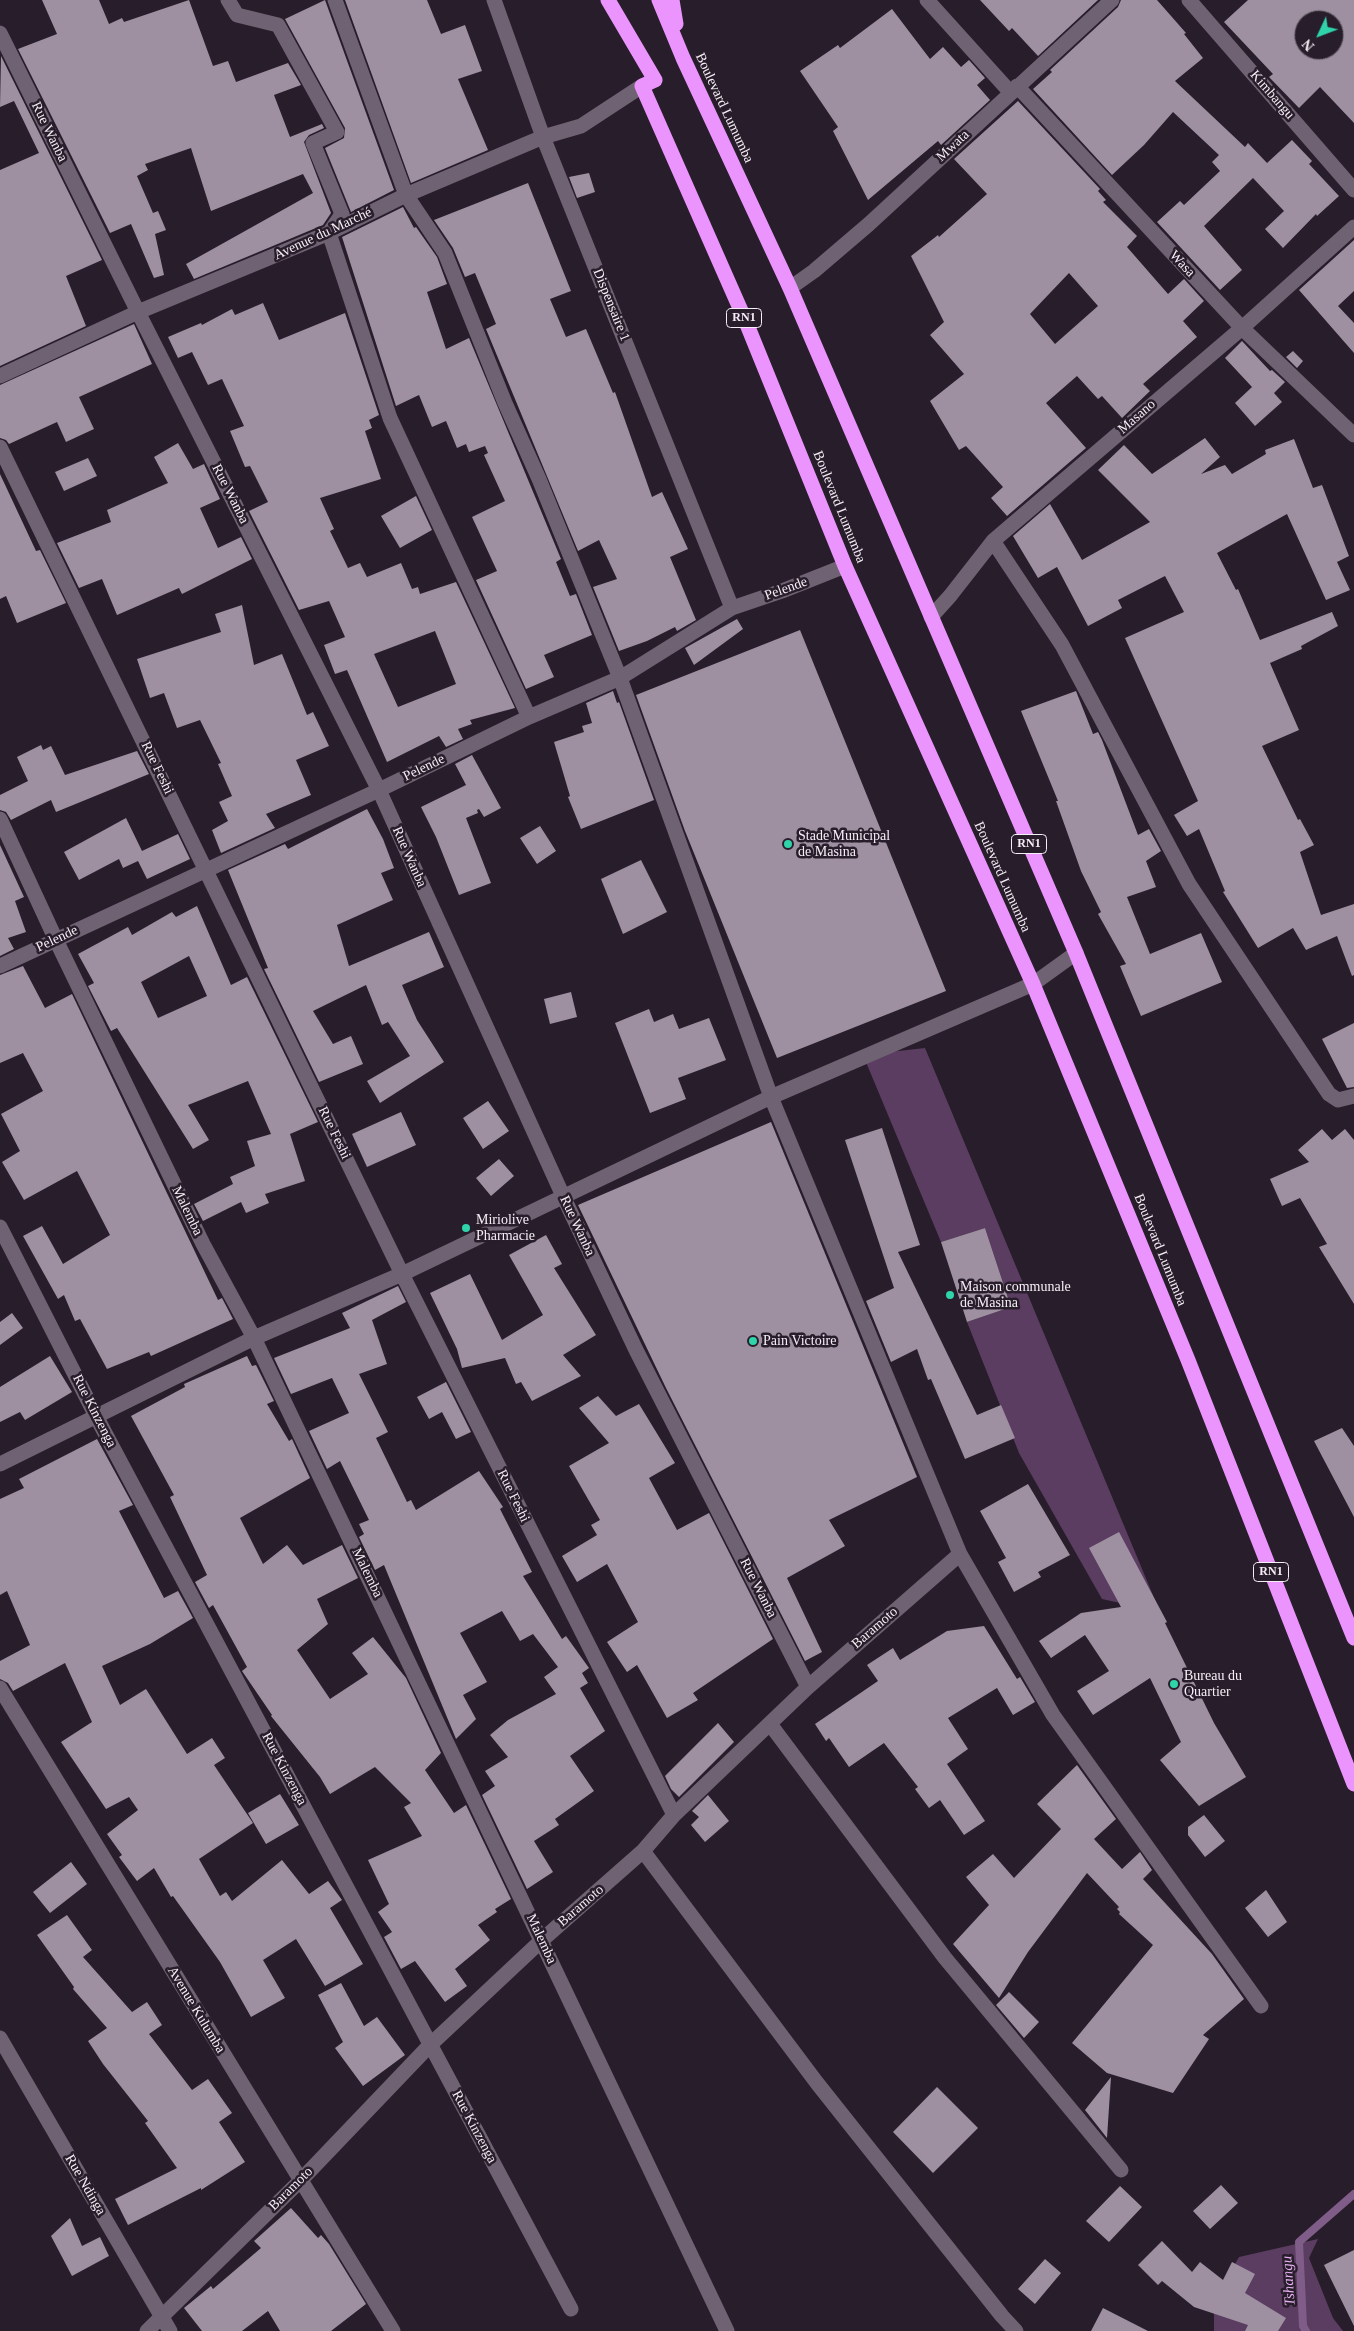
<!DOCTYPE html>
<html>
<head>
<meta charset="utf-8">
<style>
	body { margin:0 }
	#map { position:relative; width:1354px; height:2331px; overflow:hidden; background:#281d2a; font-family:"Times New Roman",serif }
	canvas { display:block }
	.north { position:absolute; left:1294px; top:10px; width:50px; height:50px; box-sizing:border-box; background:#281d2a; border:1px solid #7a717c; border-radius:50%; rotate:227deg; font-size:14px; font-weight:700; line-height:20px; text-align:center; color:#f6eef7 }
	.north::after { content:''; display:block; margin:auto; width:18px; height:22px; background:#2fd4aa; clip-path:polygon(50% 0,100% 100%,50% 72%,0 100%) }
</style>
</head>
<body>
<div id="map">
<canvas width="1354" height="2331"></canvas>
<div class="north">N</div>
</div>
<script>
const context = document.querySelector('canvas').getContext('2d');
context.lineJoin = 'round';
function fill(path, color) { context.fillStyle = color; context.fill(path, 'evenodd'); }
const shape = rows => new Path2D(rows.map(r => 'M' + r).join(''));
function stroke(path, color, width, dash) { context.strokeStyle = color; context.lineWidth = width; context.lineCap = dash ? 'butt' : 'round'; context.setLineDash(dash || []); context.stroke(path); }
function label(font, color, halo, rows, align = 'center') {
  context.font = font + ' "Times New Roman",serif'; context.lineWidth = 5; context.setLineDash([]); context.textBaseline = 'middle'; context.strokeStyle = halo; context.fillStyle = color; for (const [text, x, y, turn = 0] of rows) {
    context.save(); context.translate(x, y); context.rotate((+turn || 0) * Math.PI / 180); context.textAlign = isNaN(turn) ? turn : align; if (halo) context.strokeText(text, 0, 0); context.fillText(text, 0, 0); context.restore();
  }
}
fill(shape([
	[925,1048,1160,1612,1102,1599,1019,1453,967,1322,1011,1307,985,1228,941,1242,863,1055],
	[1318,2239,1309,2258,1333,2318,1343,2331,1214,2331,1214,2300,1239,2257]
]), '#5a3d60');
stroke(shape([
	[1306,2331,1303,2326,1299,2242,1354,2194]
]), '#805d88', 8);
fill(shape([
	[42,0,99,0,109,24,122,18,124,22,189,0,213,66,228,61,236,82,288,63,301,85,274,95,290,137,322,124,324,128,309,135,304,142,331,213,323,225,194,279,186,264,313,193,303,174,211,211,191,148,145,164,148,170,137,176,153,213,158,211,166,230,155,234,164,275,154,278,131,224,110,233,18,49,57,34],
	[325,0,394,190,351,212,325,148,344,138,345,128,285,19],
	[345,0,427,0,441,34,465,25,482,71,458,79,488,150,411,183],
	[980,0,1098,0,1038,56,1012,28,1009,31],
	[1121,0,1157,0,1186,33,1184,34,1203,58,1175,81,1245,147,1248,143,1267,163,1292,140,1312,161,1309,164,1339,196,1317,216,1316,214,1283,248,1265,229,1284,211,1253,178,1204,226,1242,270,1220,290,1157,222,1180,201,1184,205,1220,171,1212,162,1219,155,1173,112,1144,145,1112,175,1033,89,1052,72,1050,70,1118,7],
	[1248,0,1354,0,1354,123,1320,87,1299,108,1269,77,1273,74,1224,22],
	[1304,20,1334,20,1334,50,1304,50],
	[892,9,930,59,943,47,961,67,969,60,985,78,977,85,990,100,941,145,938,141,868,200,833,131,838,127,800,71,838,45,840,48],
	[1,56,102,260,66,276,86,326,0,366,0,170,39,153,14,101,0,107],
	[1018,101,1100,189,1098,191,1106,200,1103,202,1137,236,1127,247,1168,294,1184,279,1204,301,1183,321,1197,337,1143,384,1150,391,1122,418,1102,396,1098,399,1077,376,1046,403,1086,448,1007,516,991,498,1003,487,966,446,959,450,930,401,964,374,930,335,944,322,911,256,938,235,939,237,987,194,954,159],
	[1069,273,1098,306,1055,344,1030,314],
	[589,173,595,192,577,198,569,177],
	[528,183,571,291,550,299,566,337,586,329,613,393,615,392,652,497,662,492,688,549,670,557,696,620,677,631,675,627,647,641,619,651,593,587,617,579,599,540,578,551,486,329,496,324,475,273,465,277,453,248,434,220],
	[403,207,414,228,416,227,437,257,447,284,427,292,446,349,469,338,561,559,556,562,570,596,576,594,592,635,544,655,554,677,526,689,476,580,497,571,472,517,505,501,484,455,488,453,485,446,469,452,466,444,457,448,446,421,432,427,419,395,396,406,342,237],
	[1354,240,1354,291,1338,306,1354,323,1354,353,1299,290],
	[263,303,279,340,345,313,379,415,369,420,372,428,365,431,381,479,320,498,334,529,330,531,348,568,360,563,367,577,401,563,412,589,418,587,420,594,456,582,515,708,470,720,472,724,458,729,463,739,446,747,439,736,387,762,347,670,335,674,324,645,345,637,329,601,299,610,249,511,268,502,250,466,245,467,230,431,244,426,222,379,208,385,192,352,178,358,168,337,201,323,202,325,232,309,235,315],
	[435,631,456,684,398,707,374,654],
	[134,324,152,364,79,397,94,429,66,442,57,422,9,444,6,440,0,438,0,385],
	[1242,341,1270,371,1272,370,1285,382,1274,393,1282,402,1255,426,1235,403,1252,387,1225,358],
	[1293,351,1303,361,1297,368,1286,357],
	[1205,438,1220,457,1201,474,1225,465,1232,474,1266,454,1265,450,1294,439,1313,488,1322,485,1349,556,1337,562,1350,590,1326,600,1287,514,1217,553,1236,590,1238,589,1260,640,1332,612,1338,626,1301,646,1302,649,1270,663,1299,730,1262,746,1298,820,1300,819,1314,845,1300,852,1321,915,1354,904,1354,975,1352,976,1337,936,1306,950,1293,928,1258,948,1223,892,1225,891,1199,829,1187,836,1174,815,1198,801,1125,638,1184,612,1165,576,1118,600,1122,608,1088,626,1057,567,1038,578,1013,536,1050,504,1082,560,1150,522,1098,470,1124,445,1152,474],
	[178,443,193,469,204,464,220,499,200,508,218,548,241,537,252,559,182,594,179,588,117,615,102,579,79,588,57,543,111,522,107,510,168,483,154,457],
	[88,458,97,476,64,491,55,472],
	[0,474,36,551,40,550,66,603,17,623,6,596,0,599],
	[416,496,432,530,400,548,381,516],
	[242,605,254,665,282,654,307,715,313,712,329,746,296,760,311,795,266,814,275,828,221,853,212,830,228,821,219,802,232,796,218,764,221,763,200,720,177,728,164,693,150,698,137,659,221,632,215,614],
	[737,619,743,629,694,665,685,648],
	[800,630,946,991,777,1058,685,831,636,695],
	[613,691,617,703,619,702,654,800,581,829,568,797,570,796,554,742,584,732,582,726,592,723,586,703],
	[1076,691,1093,734,1098,732,1102,740,1138,835,1149,829,1161,851,1146,861,1156,887,1127,897,1150,954,1201,933,1222,982,1141,1016,1120,966,1126,964,1098,914,1101,912,1081,871,1056,801,1058,801,1021,711],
	[41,745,43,750,51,746,65,775,137,751,149,774,56,812,51,800,11,820,6,812,0,810,0,795,28,781,17,757],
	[472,755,501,808,484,817,479,809,477,810,478,813,466,818,491,883,459,895,436,837,421,807,466,785,455,764],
	[367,809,383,839,394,868,381,873,393,900,337,925,349,966,429,932,444,967,402,985,417,1020,444,1062,380,1103,367,1081,410,1056,388,1022,382,1025,366,985,313,1011,333,1044,351,1036,363,1064,319,1082,264,969,268,968,228,870,285,844,288,849],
	[126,818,142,851,178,834,190,859,147,879,138,861,123,868,119,859,79,880,64,852],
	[540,826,556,851,537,864,520,838],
	[0,845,24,897,15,901,26,932,8,938,14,949,0,956],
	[641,860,667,912,623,934,601,879],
	[197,906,231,985,247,977,318,1122,290,1134,305,1181,265,1194,269,1203,246,1213,241,1202,203,1221,194,1204,233,1184,230,1177,255,1166,247,1141,271,1134,248,1081,188,1105,209,1140,193,1149,117,1028,111,1031,88,986,94,983,78,954,128,927,132,935,172,912,176,917],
	[189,956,207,996,158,1018,141,982],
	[23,966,45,1008,72,994,218,1300,222,1298,233,1319,151,1356,149,1352,107,1369,80,1319,75,1321,64,1295,58,1299,23,1236,42,1226,63,1264,110,1235,77,1171,24,1200,2,1162,20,1151,1,1114,43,1091,23,1053,0,1063,0,975],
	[571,992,577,1017,550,1024,544,999],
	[649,1009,654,1022,673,1014,679,1029,709,1018,726,1060,678,1078,686,1099,650,1113,615,1023],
	[1354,1023,1354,1087,1347,1088,1322,1039],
	[488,1101,509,1131,483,1149,463,1118],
	[401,1112,416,1145,367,1167,352,1134],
	[771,1122,917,1477,829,1520,845,1546,787,1578,822,1652,805,1661,666,1388,578,1205],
	[882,1128,920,1245,898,1252,977,1415,1001,1405,1015,1438,965,1459,931,1379,928,1380,917,1349,891,1362,866,1301,894,1288,845,1140],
	[1322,1129,1332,1140,1345,1129,1354,1140,1354,1304,1319,1247,1327,1244,1300,1198,1282,1206,1270,1179,1309,1162,1298,1150],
	[499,1159,514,1176,491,1196,476,1178],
	[985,1228,1011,1307,967,1322,941,1242],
	[546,1235,562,1264,554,1268,596,1335,563,1355,581,1376,532,1401,521,1382,516,1384,505,1358,462,1368,457,1349,430,1293,470,1274,502,1340,543,1315,509,1255],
	[398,1286,406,1302,372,1320,387,1364,359,1374,388,1432,376,1438,407,1502,411,1500,416,1510,479,1471,503,1507,500,1509,532,1572,523,1576,562,1639,566,1636,589,1668,582,1673,588,1683,580,1688,605,1731,570,1756,594,1791,555,1819,559,1825,534,1841,553,1872,527,1889,482,1795,495,1786,485,1771,508,1757,490,1735,508,1720,556,1694,544,1677,558,1667,533,1634,520,1641,502,1611,460,1633,487,1682,463,1695,476,1719,456,1739,384,1565,375,1570,359,1537,364,1534,359,1524,369,1520,340,1461,327,1469,309,1431,349,1413,332,1378,291,1394,274,1358,350,1328,342,1313],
	[12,1313,23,1328,0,1345,0,1322],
	[50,1356,72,1392,25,1420,20,1412,0,1422,0,1387],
	[247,1356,252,1366,256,1365,274,1401,267,1404,289,1441,292,1439,310,1478,240,1518,263,1564,287,1545,303,1565,342,1545,358,1578,317,1599,328,1624,297,1650,330,1699,368,1674,352,1653,373,1637,406,1678,441,1753,425,1770,454,1813,466,1805,511,1899,495,1909,497,1912,478,1925,490,1940,455,1969,467,1986,445,2002,415,1961,401,1969,384,1937,392,1932,378,1912,389,1904,368,1860,422,1836,404,1807,411,1803,375,1767,330,1794,320,1777,271,1716,272,1715,242,1671,247,1667,213,1605,209,1608,195,1582,207,1575,170,1497,174,1495,131,1416,185,1387,184,1384],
	[446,1382,471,1432,456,1439,442,1412,429,1419,417,1397],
	[598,1396,616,1416,639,1404,675,1463,649,1478,677,1530,709,1513,773,1639,693,1693,698,1700,667,1718,637,1665,627,1672,607,1642,638,1622,607,1564,577,1582,562,1556,597,1535,591,1525,600,1520,569,1466,609,1443,579,1408],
	[1342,1428,1354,1446,1354,1517,1314,1441],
	[97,1439,133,1505,119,1511,164,1598,178,1591,193,1618,150,1644,102,1666,120,1705,146,1689,187,1754,212,1738,225,1758,214,1765,253,1823,199,1859,220,1896,226,1892,232,1901,282,1860,309,1894,328,1881,342,1900,330,1908,363,1964,325,1986,296,1939,263,1960,285,1998,251,2017,220,1962,173,1896,171,1897,154,1868,137,1881,119,1857,122,1855,107,1834,138,1810,129,1797,106,1809,61,1742,92,1722,65,1663,13,1691,8,1683,0,1679,0,1661,30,1645,7,1591,0,1595,0,1499,24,1488,19,1479],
	[1028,1484,1070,1555,1038,1572,1041,1577,1014,1592,998,1562,1006,1558,980,1511],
	[1119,1532,1167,1622,1165,1623,1214,1723,1246,1777,1199,1806,1160,1760,1181,1742,1150,1678,1093,1715,1077,1691,1109,1671,1085,1635,1051,1658,1039,1641,1081,1613,1121,1607,1089,1548],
	[984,1626,1017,1679,1020,1677,1035,1702,1013,1715,997,1688,948,1718,968,1749,947,1764,985,1821,964,1835,940,1800,929,1808,915,1789,918,1787,884,1743,849,1767,829,1738,826,1741,815,1724,878,1681,867,1665,893,1648,900,1660,947,1631],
	[718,1723,734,1742,679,1797,671,1789,665,1776],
	[1077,1765,1116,1819,1094,1839,1122,1869,1140,1852,1152,1870,1143,1879,1212,1954,1244,1999,1203,2035,1209,2039,1173,2093,1107,2073,1072,2043,1153,1945,1119,1914,1120,1912,1117,1909,1119,1907,1087,1873,1028,1952,999,1998,953,1944,989,1905,966,1877,993,1854,1014,1878,1061,1829,1037,1804],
	[280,1794,299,1825,266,1844,248,1813],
	[708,1795,729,1821,705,1842,691,1825,699,1817,692,1811],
	[1204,1815,1225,1841,1205,1857,1188,1835,1188,1827],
	[71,1862,87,1884,50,1913,33,1892],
	[1266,1890,1287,1922,1268,1937,1245,1908],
	[67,1915,92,1950,83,1957,132,2012,147,2002,162,2025,149,2034,192,2090,208,2079,232,2113,219,2122,245,2162,201,2190,201,2188,128,2225,115,2199,177,2168,145,2123,148,2121,103,2064,88,2041,107,2028,73,1989,74,1987,37,1935],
	[341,1983,364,2026,377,2017,405,2055,363,2086,335,2048,343,2042,318,1995],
	[1009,1992,1039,2022,1024,2038,996,2005],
	[1111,2077,1107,2138,1085,2110],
	[937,2087,978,2128,933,2173,893,2132],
	[1221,2185,1238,2203,1210,2229,1193,2211],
	[1120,2186,1142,2207,1109,2242,1086,2221],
	[291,2208,318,2238,321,2235,329,2244,366,2304,331,2331,280,2331,268,2311,242,2331,202,2331,184,2308,211,2286,213,2289,261,2248,254,2241],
	[70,2218,82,2246,100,2237,109,2256,72,2276,51,2236],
	[1162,2241,1192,2272,1200,2262,1223,2280,1232,2262,1255,2274,1245,2293,1286,2318,1278,2331,1245,2331,1248,2325,1194,2307,1162,2281,1158,2285,1138,2265],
	[1354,2250,1354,2326,1324,2265],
	[1045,2259,1061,2273,1035,2304,1018,2289],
	[1103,2308,1148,2331,1091,2331]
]), '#9e90a1');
stroke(shape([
	[228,0,237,15,278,25,337,132,313,143,342,214,329,233,390,418,529,717],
	[335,0,406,195,445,253,505,403,539,479,620,678,771,1097,960,1554,1053,1715,1261,2006],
	[494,0,543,137,732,608],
	[927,0,1011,93],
	[1189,0,1354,190],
	[0,33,138,312,379,790,563,1196,636,1350,808,1687],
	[1017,86,1242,328,1354,435],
	[790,288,814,271,869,224,1112,0],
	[0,376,138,312,329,233,406,195,543,137,581,126,642,86],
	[0,447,402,1274,674,1815],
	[993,541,1062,645,1189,884,1329,1094,1338,1100,1354,1096],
	[931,617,950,596,993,541,1242,328,1354,227],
	[0,819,56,940,203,1244,254,1338,727,2331],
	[0,966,379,790,529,717,620,678,732,608,782,591,845,566],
	[0,1227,97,1418,571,2309],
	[0,1464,254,1338,402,1274,771,1097,1033,984,1076,953],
	[0,1688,393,2331],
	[770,1724,945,1958,1121,2170],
	[643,1851,817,2083,1002,2316,1016,2331],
	[0,2038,170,2331],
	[147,2331,300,2181,430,2045,542,1940,643,1851,674,1815,808,1687,960,1554]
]), '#6f6272', 15);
stroke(shape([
	[608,0,655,80],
	[659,0,683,58,790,288,1076,953,1354,1638],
	[672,0,676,24],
	[655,80,642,86,746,322,845,566,1033,984,1188,1360,1354,1784]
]), '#eb94fd', 15);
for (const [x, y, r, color] of [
	[788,844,5,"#2fd4aa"],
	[466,1228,5,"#2fd4aa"],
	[950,1295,5,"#2fd4aa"],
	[753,1341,5,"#2fd4aa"],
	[1174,1684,5,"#2fd4aa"]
]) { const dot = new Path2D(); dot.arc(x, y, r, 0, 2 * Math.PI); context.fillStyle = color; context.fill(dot); stroke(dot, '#281d2a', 2); }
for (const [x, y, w] of [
	[744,318,35],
	[1029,844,35],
	[1271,1572,35]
]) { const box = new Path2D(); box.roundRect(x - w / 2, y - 9.5, w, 19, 4); context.fillStyle = '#281d2a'; context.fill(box); stroke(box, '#f6eef7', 1); }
label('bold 12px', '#f6eef7', null, [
	["RN1",744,318],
	["RN1",1029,844],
	["RN1",1271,1572]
]);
label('14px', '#f6eef7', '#281d2a', [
	["Kimbangu",1272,95,49],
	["Boulevard Lumumba",724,108,65],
	["Rue Wanba",49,132,64],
	["Mwata",953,146,-43],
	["Avenue du Marché",323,234,-25],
	["Wasa",1182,264,47],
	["Dispensaire 1",611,305,68],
	["Masano",1137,417,-41],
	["Rue Wanba",230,494,63],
	["Boulevard Lumumba",839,507,68],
	["Pelende",786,589,-20],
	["Rue Feshi",157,768,64],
	["Pelende",424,768,-26],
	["Rue Wanba",409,857,66],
	["Boulevard Lumumba",1002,877,66],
	["Pelende",57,939,-25],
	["Rue Feshi",334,1133,64],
	["Malemba",187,1211,64],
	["Rue Wanba",577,1226,65],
	["Boulevard Lumumba",1160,1250,68],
	["Rue Kinzenga",94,1411,63],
	["Rue Feshi",513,1496,64],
	["Malemba",367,1573,64],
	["Rue Wanba",758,1588,63],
	["Baramoto",875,1628,-41],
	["Rue Kinzenga",284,1769,62],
	["Baramoto",581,1906,-41],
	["Malemba",541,1939,65],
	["Avenue Kulumba",196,2010,59],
	["Rue Kinzenga",474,2127,62],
	["Rue Ndinga",85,2185,60],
	["Baramoto",291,2189,-45]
]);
label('14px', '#f6eef7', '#281d2a', [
	["Stade Municipal",798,836],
	["de Masina",798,852],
	["Miriolive",476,1220],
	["Pharmacie",476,1236],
	["Maison communale",960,1287],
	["de Masina",960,1303],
	["Pain Victoire",763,1341],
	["Bureau du",1184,1676],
	["Quartier",1184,1692]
], 'left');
label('italic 15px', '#e5aff1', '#281d2a', [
	["Tshangu",1289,2281,-94]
]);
</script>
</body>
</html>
